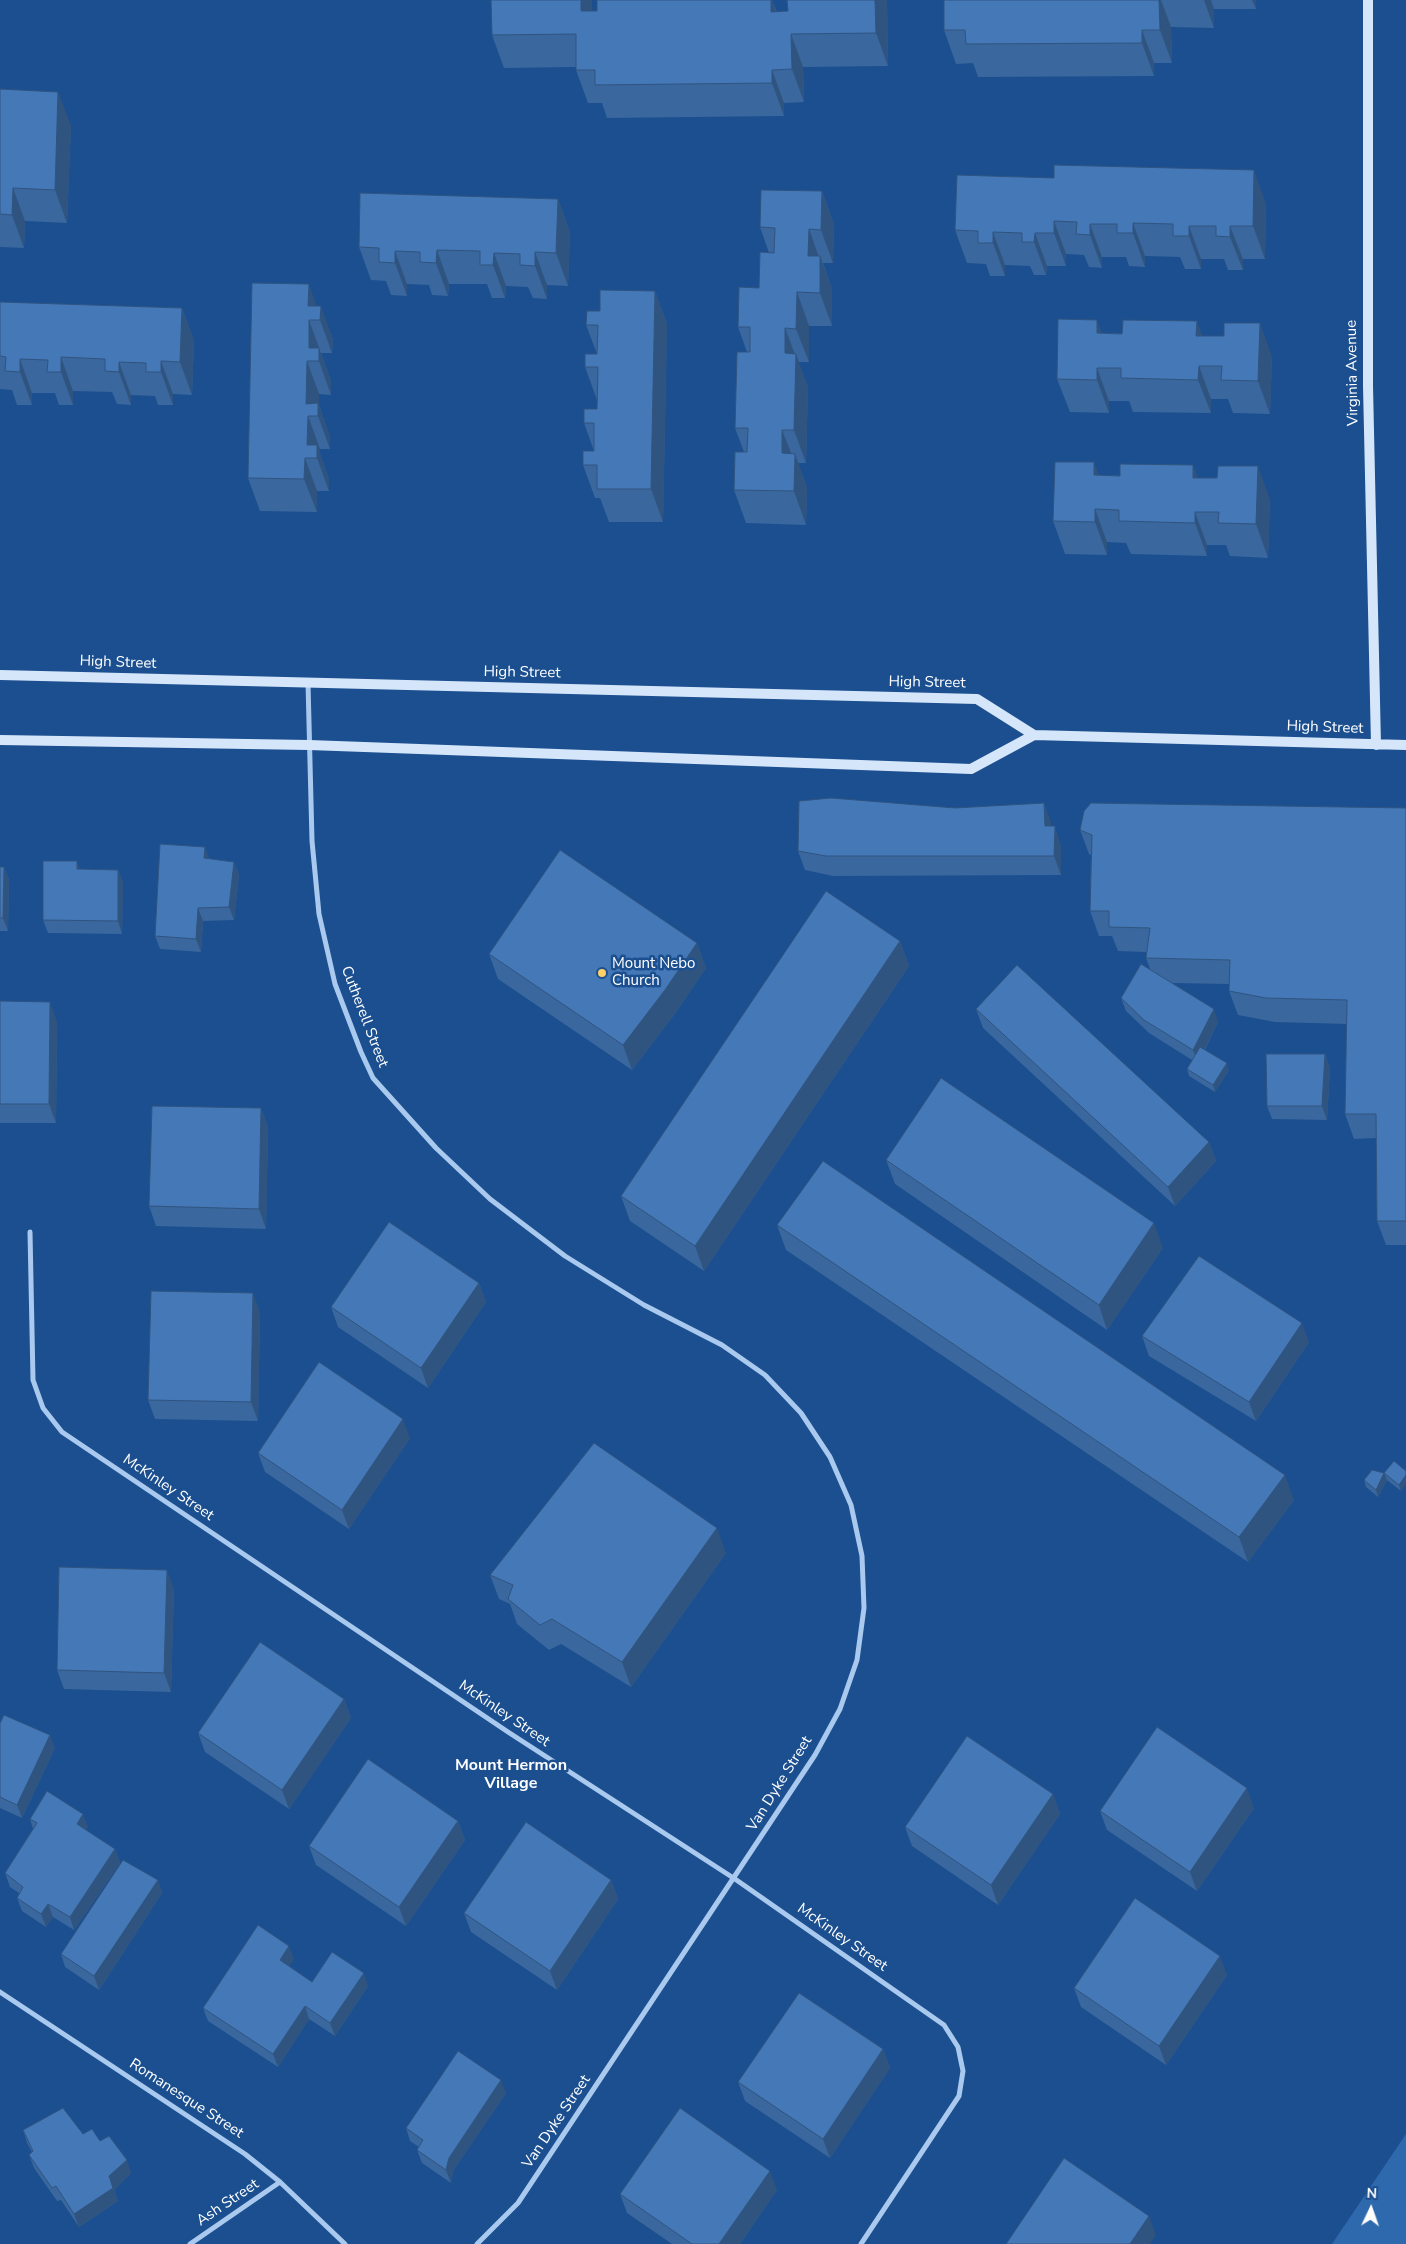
<!DOCTYPE html>
<html>
<head>
<meta charset="utf-8">
<style>
	body { margin:0 }
	#map { position:relative; width:1406px; height:2244px; overflow:hidden; background:#1b4f8f; font-family:"Nunito Sans",sans-serif }
	canvas { display:block }
	.north { position:absolute; left:1346px; top:2184px; width:50px; height:50px; -webkit-text-stroke:4px #1b4f8f; paint-order:stroke; rotate:3deg; font-size:14px; font-weight:700; line-height:20px; text-align:center; color:#fff }
	.north::after { content:''; display:block; margin:auto; width:18px; height:22px; background:#fff; clip-path:polygon(50% 0,100% 100%,50% 72%,0 100%) }
</style>
</head>
<body>
<div id="map">
<canvas width="1406" height="2244"></canvas>
<div class="north">N</div>
</div>
<script>
const context = document.querySelector('canvas').getContext('2d');
context.lineJoin = 'round';
function fill(path, color) { context.fillStyle = color; context.fill(path, 'evenodd'); }
const shape = rows => new Path2D(rows.map(r => 'M' + r).join(''));
function stroke(path, color, width, dash) { context.strokeStyle = color; context.lineWidth = width; context.lineCap = dash ? 'butt' : 'round'; context.setLineDash(dash || []); context.stroke(path); }
function label(font, color, halo, rows, align = 'center') {
  context.font = font + ' "Nunito Sans",sans-serif'; context.lineWidth = 5; context.setLineDash([]); context.textBaseline = 'middle'; context.strokeStyle = halo; context.fillStyle = color; for (const [text, x, y, turn = 0] of rows) {
    context.save(); context.translate(x, y); context.rotate((+turn || 0) * Math.PI / 180); context.textAlign = isNaN(turn) ? turn : align; if (halo) context.strokeText(text, 0, 0); context.fillText(text, 0, 0); context.restore();
  }
}
fill(shape([
	[1406,2134,1406,2244,1332,2244]
]), '#2e69ad');
stroke(shape([
	[308,683,312,841,319,914,335,984,361,1052,373,1078,436,1148,490,1199,565,1256,644,1305,722,1345,765,1375,801,1413,830,1457,851,1505,862,1556,864,1608,857,1660,840,1709,815,1755,518,2203,477,2244],
	[30,1232,33,1380,43,1408,62,1432,508,1732,735,1879,944,2025,958,2047,963,2071,959,2096,861,2244],
	[0,1992,245,2154,280,2182,345,2244],
	[190,2244,280,2182]
]), '#a9c9ee', 5);
stroke(shape([
	[1368,0,1368,386,1376,745],
	[0,675,977,699,1034,735],
	[0,740,309,745,971,769,1034,735,1406,745]
]), '#d6e6fa', 10);
fill(shape([
	[772,0,777,12,788,11,887,0,888,66,803,67,804,102,784,103,784,116,607,118,602,103,588,103,576,70,576,67,504,68,492,35,592,11],
	[944,0,1256,0,1256,9,1214,9,1214,28,1171,27,1172,63,1154,63,1154,76,978,77,973,63,956,64,944,30],
	[0,99,71,125,67,223,25,221,24,248,0,247],
	[957,175,1266,203,1265,259,1243,259,1243,270,1228,270,1224,259,1201,259,1201,269,1185,269,1180,257,1145,256,1145,267,1129,266,1126,257,1102,257,1102,268,1089,267,1084,255,1066,254,1066,266,1047,266,1046,275,1034,275,1030,266,1005,265,1005,276,990,276,986,264,967,263,955,230],
	[822,191,834,224,833,263,823,263,832,289,832,326,809,326,809,362,798,362,808,387,806,463,798,463,807,487,806,525,746,523,734,490,744,452,735,428,747,352,738,327,759,288,769,253,760,227],
	[558,199,570,232,568,286,547,285,547,299,533,298,528,287,506,286,505,298,492,298,487,284,449,284,448,296,432,295,429,285,407,284,407,296,391,295,386,281,371,280,359,247],
	[252,283,317,306,333,339,332,353,321,353,331,381,331,395,319,394,319,405,330,437,330,449,320,449,320,454,329,479,329,491,317,491,317,512,260,511,248,478],
	[655,291,667,324,663,522,609,522,600,498,595,498,583,465,594,451,584,423,597,409,598,400,597,400,585,367,597,354,586,325,600,311],
	[0,302,182,308,194,341,192,395,173,394,173,405,158,405,155,396,131,395,131,405,117,404,112,392,73,391,73,405,59,405,55,393,32,393,32,405,17,405,12,390,0,389],
	[1102,333,1202,336,1272,357,1270,414,1233,413,1228,399,1211,399,1211,413,1133,412,1129,401,1109,401,1109,413,1070,412,1057,379],
	[1099,475,1198,478,1270,499,1268,558,1230,556,1226,545,1207,545,1207,556,1131,554,1126,543,1107,542,1107,555,1065,554,1053,521],
	[1406,808,1406,1245,1386,1245,1377,1221,1376,1138,1354,1139,1345,1114,1347,1024,1275,1022,1238,1015,1229,991,1229,984,1171,983,1218,1022,1205,1050,1229,1070,1215,1092,1189,1076,1187,1069,1192,1060,1149,1033,1126,1011,1121,998,1150,969,1146,958,1146,952,1118,951,1112,936,1099,936,1090,911,1091,855,1089,854,1080,830],
	[1051,822,1051,826,1061,846,1061,875,833,876,805,870,798,851],
	[209,859,234,862,239,875,234,920,203,921,201,952,160,949,155,936],
	[0,867,4,867,9,880,8,931,0,931],
	[80,869,118,870,123,883,122,934,48,933,43,920],
	[900,941,909,966,704,1271,630,1221,621,1196],
	[697,943,706,968,674,1015,632,1070,498,979,489,954],
	[0,1001,57,1021,56,1123,0,1123],
	[976,1009,1209,1142,1216,1161,1175,1206,983,1028],
	[1325,1054,1330,1068,1327,1120,1272,1119,1267,1106],
	[261,1108,268,1127,266,1229,156,1226,149,1206],
	[886,1160,1163,1248,1107,1330,895,1184],
	[777,1225,1294,1500,1248,1562,786,1250],
	[479,1283,486,1302,428,1388,338,1327,331,1307],
	[260,1312,258,1421,155,1419,148,1400],
	[1142,1336,1309,1342,1256,1421,1149,1356],
	[410,1438,349,1529,265,1472,258,1453],
	[1394,1461,1401,1491,1387,1480,1384,1473],
	[1384,1473,1387,1480,1378,1497,1366,1487,1364,1480],
	[726,1553,631,1687,561,1644,549,1650,517,1624,510,1604,499,1599,490,1575],
	[174,1589,171,1692,64,1689,57,1670],
	[344,1699,351,1718,289,1809,205,1752,198,1733],
	[0,1723,55,1748,22,1818,0,1808],
	[1053,1794,1060,1814,998,1905,912,1846,905,1827],
	[1254,1808,1197,1891,1107,1830,1100,1811],
	[30,1819,88,1827,86,1830,115,1849,120,1863,74,1930,53,1917,46,1927,22,1911,17,1898,19,1893,10,1887,5,1873,33,1829],
	[458,1821,465,1840,406,1926,316,1865,309,1846],
	[158,1880,162,1893,99,1990,65,1967,61,1954],
	[611,1880,618,1899,557,1990,471,1932,464,1913],
	[294,1959,289,1966,312,1982,368,1986,335,2036,309,2019,278,2067,208,2021,203,2008],
	[1227,1975,1166,2065,1081,2007,1074,1988],
	[883,2049,890,2068,830,2158,745,2101,738,2082],
	[506,2093,453,2171,451,2183,422,2163,417,2150,419,2147,410,2141,406,2128],
	[23,2130,83,2134,100,2141,131,2173,114,2190,118,2201,79,2227,61,2200,57,2201,34,2168,29,2155,32,2152,27,2143],
	[777,2190,740,2244,672,2244,627,2213,620,2194]
]), '#3a679d');
fill(shape([
	[581,0,592,0,593,45,581,11],
	[771,0,772,0,783,30,771,12],
	[875,0,887,0,888,66,876,33],
	[1159,0,1161,0,1171,27,1172,63,1160,30],
	[1204,0,1211,0,1214,9,1214,28],
	[1252,0,1256,0,1256,9],
	[1142,30,1154,63,1154,76,1142,43],
	[791,34,803,67,804,102,792,69],
	[772,70,784,103,784,116,772,83],
	[58,92,71,125,67,223,55,190],
	[1254,170,1266,203,1265,259,1253,226],
	[13,188,25,221,24,248,12,215],
	[822,191,834,224,833,263,821,230],
	[558,199,570,232,568,286,556,253],
	[1054,221,1066,254,1066,266,1054,233],
	[1133,223,1145,256,1145,267,1133,233],
	[1090,224,1102,257,1102,268,1090,235],
	[1189,226,1201,259,1201,269,1189,236],
	[1230,226,1243,259,1243,270,1230,237],
	[809,229,820,260,820,256,832,289,832,326,820,293,808,256],
	[993,232,1005,265,1005,276,993,243],
	[1035,233,1047,266,1046,275,1034,242],
	[437,250,449,284,448,296,436,263],
	[395,251,407,284,407,296,395,263],
	[535,252,547,285,547,299,535,266],
	[494,253,506,286,505,298,493,265],
	[309,284,320,316,321,306,333,339,332,353,320,320,308,306],
	[655,291,667,324,663,522,651,489],
	[797,292,809,326,809,362,796,329],
	[182,308,194,341,192,395,180,362],
	[309,320,331,381,331,395,319,361,309,348],
	[1097,320,1109,353,1097,333],
	[1197,321,1209,354,1196,336],
	[1260,323,1272,357,1270,414,1258,381],
	[785,328,796,357,796,354,808,387,806,463,794,430,785,353],
	[61,357,73,391,73,405,61,372],
	[20,359,32,393,32,405,20,372],
	[161,361,173,394,173,405,161,372],
	[307,361,319,394,319,405,330,437,330,449,318,416,306,404],
	[119,362,131,395,131,405,119,372],
	[1199,366,1211,399,1211,413,1198,380],
	[1097,368,1109,401,1109,413,1097,380],
	[308,416,320,449,320,454,329,479,329,491,317,458,307,445],
	[782,430,795,463,782,453],
	[795,454,807,487,806,525,794,491],
	[305,458,317,491,317,512,304,479],
	[1094,462,1107,496,1094,475],
	[1193,465,1206,498,1193,478],
	[1258,466,1270,499,1268,558,1256,524],
	[1095,509,1107,542,1107,555,1095,522],
	[1195,512,1207,545,1207,556,1195,523],
	[1044,803,1051,822,1052,845,1045,826],
	[1055,826,1061,846,1061,875,1054,856],
	[205,847,210,860,204,858],
	[77,861,82,874,77,869],
	[234,862,239,875,234,920,229,907],
	[4,867,9,880,8,931,3,918],
	[118,870,123,883,122,934,118,921],
	[198,908,203,921,201,952,196,939],
	[900,941,909,966,704,1271,695,1246],
	[697,943,706,968,674,1015,632,1070,623,1045],
	[50,1002,57,1021,56,1123,49,1104],
	[1214,1009,1218,1022,1198,1063,1193,1050],
	[1325,1054,1330,1068,1327,1120,1322,1106],
	[1227,1063,1229,1070,1215,1092,1213,1085],
	[261,1108,268,1127,266,1229,259,1209],
	[1209,1142,1216,1161,1175,1206,1168,1187],
	[1154,1223,1163,1248,1107,1330,1099,1305],
	[479,1283,486,1302,428,1388,421,1368],
	[253,1293,260,1312,258,1421,251,1402],
	[1302,1323,1309,1342,1256,1421,1249,1402],
	[403,1419,410,1438,349,1529,342,1510],
	[1384,1473,1387,1480,1378,1497,1376,1490],
	[1285,1475,1294,1500,1248,1562,1239,1537],
	[1406,1475,1406,1485,1401,1491,1399,1485],
	[717,1528,726,1553,631,1687,622,1662],
	[167,1570,174,1589,171,1692,164,1673],
	[344,1699,351,1718,289,1809,282,1790],
	[50,1735,55,1748,22,1818,17,1805],
	[1247,1788,1254,1808,1197,1891,1190,1872],
	[1053,1794,1060,1814,998,1905,991,1885],
	[83,1814,88,1827,82,1837,77,1824],
	[458,1821,465,1840,406,1926,399,1907],
	[115,1849,120,1863,74,1930,70,1917],
	[158,1880,162,1893,99,1990,94,1976],
	[611,1880,618,1899,557,1990,550,1971],
	[48,1904,53,1917,46,1927,41,1914],
	[289,1946,294,1959,285,1974,280,1960],
	[1220,1956,1227,1975,1166,2065,1159,2046],
	[364,1973,368,1986,335,2036,330,2023],
	[305,2006,309,2019,278,2067,273,2054],
	[883,2049,890,2068,830,2158,823,2139],
	[501,2080,506,2093,453,2171,451,2183,446,2170,449,2158],
	[127,2160,131,2173,114,2190,118,2201,79,2227,74,2214,109,2176],
	[770,2171,777,2190,740,2244,719,2244],
	[1149,2216,1156,2235,1150,2244,1130,2244]
]), '#305480');
const building = shape([
	[491,0,581,0,581,11,597,11,597,0,771,0,771,12,788,11,787,0,875,0,876,33,791,34,792,69,772,70,772,83,595,85,595,70,576,70,576,34,492,35,491,0],
	[944,0,1159,0,1160,30,1142,30,1142,43,966,44,965,30,944,30,944,0],
	[0,89,58,92,55,190,13,188,12,215,0,214,0,89],
	[1054,165,1254,170,1253,226,1230,226,1230,237,1216,236,1216,226,1189,226,1189,236,1173,236,1173,224,1133,223,1133,233,1117,233,1117,224,1090,224,1090,235,1076,234,1077,222,1054,221,1054,233,1035,233,1034,242,1022,242,1022,233,993,232,993,243,978,243,978,231,955,230,957,175,1054,178,1054,165],
	[761,190,822,191,821,230,809,229,808,256,820,256,820,293,797,292,796,329,785,328,785,353,796,354,794,430,782,430,782,453,795,454,794,491,734,490,735,452,747,452,748,428,735,428,737,352,750,352,750,327,738,327,739,287,759,288,760,252,774,253,775,228,760,227,761,190],
	[360,193,558,199,556,253,535,252,535,266,520,265,520,254,494,253,493,265,480,265,480,251,437,250,436,263,420,262,420,252,395,251,395,263,379,262,379,248,359,247,360,193],
	[252,283,309,284,308,306,321,306,320,320,309,320,309,348,319,348,319,361,307,361,306,404,318,403,318,416,308,416,307,445,317,445,317,458,305,458,304,479,248,478,252,283],
	[600,290,655,291,651,489,597,489,597,465,583,465,583,451,594,451,594,423,584,423,584,409,597,409,598,367,585,367,585,354,597,354,598,325,586,325,587,311,600,311,600,290],
	[0,302,182,308,180,362,161,361,161,372,146,372,146,363,119,362,119,372,105,371,105,359,61,357,61,372,47,372,48,360,20,359,20,372,5,371,6,357,0,356,0,302],
	[1058,319,1097,320,1097,333,1122,334,1123,320,1197,321,1196,336,1224,336,1224,323,1260,323,1258,381,1221,380,1222,366,1199,366,1198,380,1121,378,1121,368,1097,368,1097,380,1057,379,1058,319],
	[1055,462,1094,462,1094,475,1120,476,1120,464,1193,465,1193,478,1217,478,1218,466,1258,466,1256,524,1218,523,1219,512,1195,512,1195,523,1119,521,1119,510,1095,509,1095,522,1053,521,1055,462],
	[831,798,955,808,1044,803,1045,826,1055,826,1054,856,826,856,798,851,799,801,831,798],
	[1091,803,1406,808,1406,1221,1377,1221,1376,1114,1345,1114,1347,1000,1266,998,1229,991,1230,960,1146,958,1150,928,1109,927,1109,911,1090,911,1092,835,1080,830,1084,811,1091,803],
	[160,844,205,847,204,858,234,862,229,907,198,908,196,939,155,936,160,844],
	[560,850,697,943,665,990,623,1045,489,954,560,850],
	[43,861,77,861,77,869,118,870,118,921,43,920,43,861],
	[0,867,4,867,3,918,0,918,0,867],
	[826,891,900,941,695,1246,621,1196,826,891],
	[1141,964,1214,1009,1193,1050,1144,1020,1121,998,1141,964],
	[1017,965,1209,1142,1168,1187,976,1009,1017,965],
	[0,1001,50,1002,49,1104,0,1104,0,1001],
	[1200,1047,1227,1063,1213,1085,1187,1069,1200,1047],
	[1266,1054,1325,1054,1322,1106,1267,1106,1266,1054],
	[941,1078,1154,1223,1099,1305,886,1160,941,1078],
	[152,1106,261,1108,259,1209,149,1206,152,1106],
	[823,1161,1285,1475,1239,1537,777,1225,823,1161],
	[389,1222,479,1283,421,1368,331,1307,389,1222],
	[1199,1256,1302,1323,1249,1402,1142,1336,1199,1256],
	[151,1291,253,1293,251,1402,148,1400,151,1291],
	[319,1362,403,1419,342,1510,258,1453,319,1362],
	[594,1443,717,1528,622,1662,552,1619,540,1625,508,1599,513,1585,490,1575,594,1443],
	[1394,1461,1406,1471,1406,1475,1399,1485,1384,1473,1394,1461],
	[1372,1470,1384,1473,1376,1490,1364,1480,1372,1470],
	[59,1567,167,1570,164,1673,57,1670,59,1567],
	[260,1642,344,1699,282,1790,198,1733,260,1642],
	[4,1715,50,1735,17,1805,0,1797,0,1723,4,1715],
	[1157,1727,1247,1788,1190,1872,1100,1811,1157,1727],
	[967,1736,1053,1794,991,1885,905,1827,967,1736],
	[368,1759,458,1821,399,1907,309,1846,368,1759],
	[47,1791,83,1814,77,1824,115,1849,70,1917,48,1904,41,1914,17,1898,23,1887,5,1873,37,1823,30,1819,47,1791],
	[526,1822,611,1880,550,1971,464,1913,526,1822],
	[123,1860,158,1880,94,1976,61,1954,123,1860],
	[1135,1898,1220,1956,1159,2046,1074,1988,1135,1898],
	[258,1925,289,1946,280,1960,312,1982,332,1952,364,1973,330,2023,305,2006,273,2054,203,2008,258,1925],
	[799,1993,883,2049,823,2139,738,2082,799,1993],
	[458,2051,501,2080,449,2158,446,2170,417,2150,423,2140,406,2128,458,2051],
	[63,2108,83,2134,92,2129,100,2141,109,2136,127,2160,109,2176,113,2188,74,2214,56,2186,52,2188,29,2155,33,2151,23,2130,63,2108],
	[680,2108,770,2171,719,2244,692,2244,620,2194,680,2108],
	[1064,2158,1149,2216,1130,2244,1006,2244,1064,2158]
]);
fill(building, '#4478b7');
stroke(building, '#305480', 1);
for (const [x, y, r, color] of [
	[602,973,5,"#ffd166"]
]) { const dot = new Path2D(); dot.arc(x, y, r, 0, 2 * Math.PI); context.fillStyle = color; context.fill(dot); stroke(dot, '#1b4f8f', 2); }
label('15px', '#fff', '#1b4f8f', [
	["Virginia Avenue",1353,373,-91],
	["High Street",118,663,2],
	["High Street",522,673,1],
	["High Street",927,683,1],
	["High Street",1325,728,2],
	["Cutherell Street",364,1017,69],
	["McKinley Street",168,1488,34],
	["McKinley Street",504,1714,34],
	["Van Dyke Street",780,1784,-58],
	["McKinley Street",842,1938,35],
	["Romanesque Street",186,2099,33],
	["Van Dyke Street",557,2122,-56],
	["Ash Street",228,2203,-34]
]);
label('15px', '#fff', '#1b4f8f', [
	["Mount Nebo",612,964],
	["Church",612,981]
], 'left');
label('bold 16px', '#fff', '#1b4f8f', [
	["Mount Hermon",511,1766],
	["Village",511,1784]
]);
</script>
</body>
</html>
